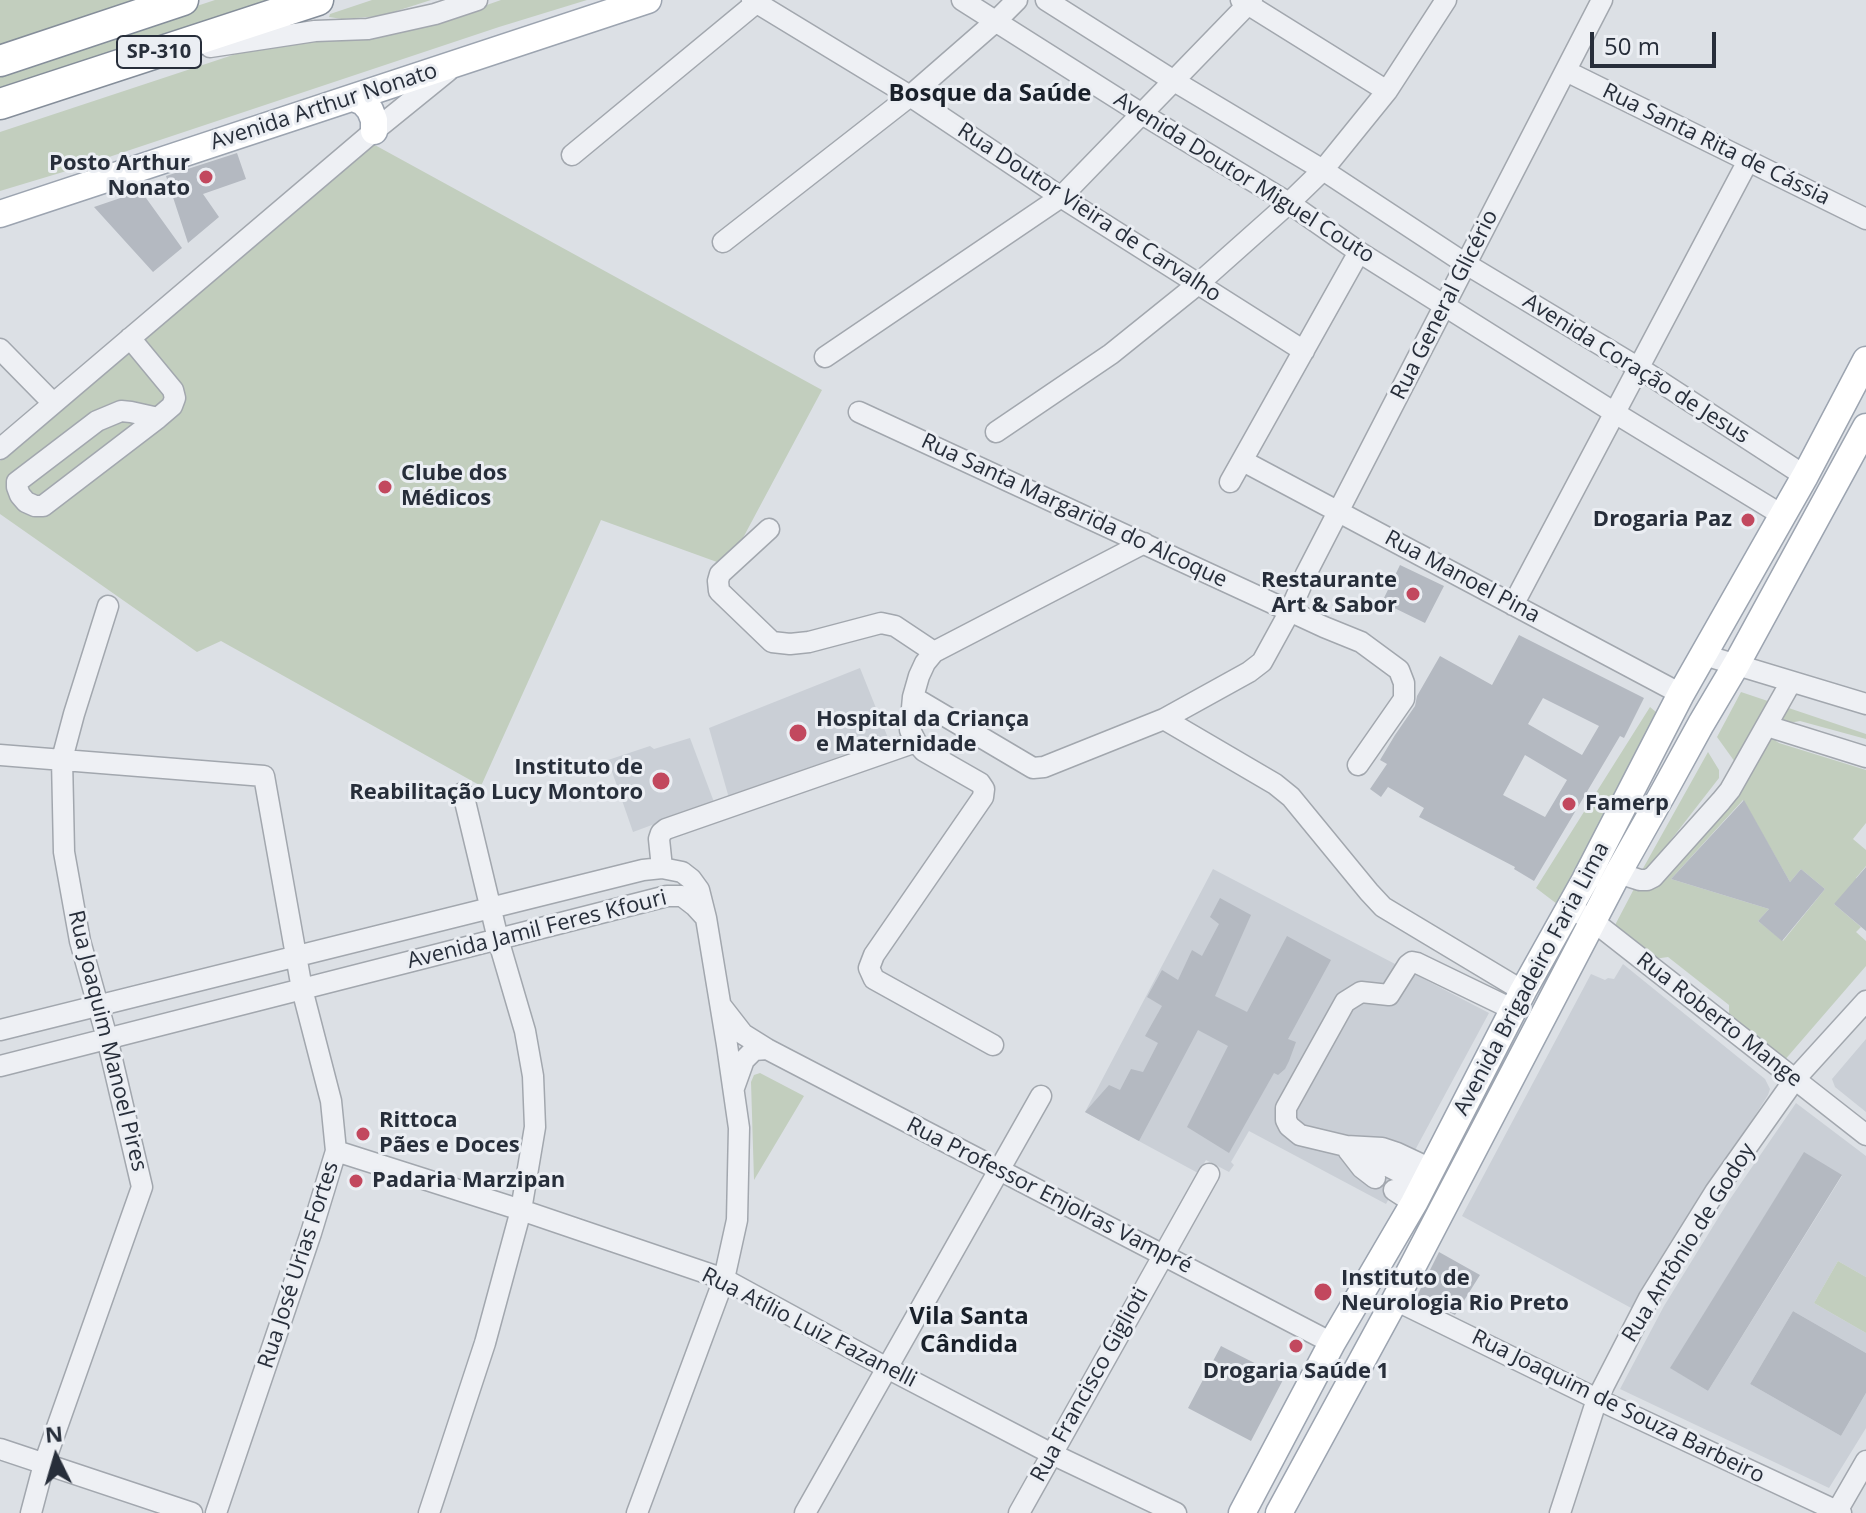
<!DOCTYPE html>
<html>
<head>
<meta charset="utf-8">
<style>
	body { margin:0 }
	#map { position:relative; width:1866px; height:1513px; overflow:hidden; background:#dce0e5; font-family:"Open Sans",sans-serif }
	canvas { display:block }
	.north { position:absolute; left:16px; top:1417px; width:80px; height:80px; -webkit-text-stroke:6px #ebeef3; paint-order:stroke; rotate:355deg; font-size:22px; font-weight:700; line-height:32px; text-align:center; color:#272e3a }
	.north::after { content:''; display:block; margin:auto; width:28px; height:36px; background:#272e3a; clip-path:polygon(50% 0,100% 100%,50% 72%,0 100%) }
	.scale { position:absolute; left:1590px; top:32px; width:126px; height:36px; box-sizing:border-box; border:4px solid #272e3a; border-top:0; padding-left:10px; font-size:24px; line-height:28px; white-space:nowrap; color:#272e3a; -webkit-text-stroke:6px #ebeef3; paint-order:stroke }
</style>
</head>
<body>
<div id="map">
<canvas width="1866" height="1513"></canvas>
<div class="north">N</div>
<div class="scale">50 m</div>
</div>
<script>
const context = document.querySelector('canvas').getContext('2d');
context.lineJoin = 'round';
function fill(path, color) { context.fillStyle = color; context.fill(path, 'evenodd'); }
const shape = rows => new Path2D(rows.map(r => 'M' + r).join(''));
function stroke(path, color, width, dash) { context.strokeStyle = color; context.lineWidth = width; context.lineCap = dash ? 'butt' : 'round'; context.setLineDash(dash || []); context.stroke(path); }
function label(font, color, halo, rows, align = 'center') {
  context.font = font + ' "Open Sans",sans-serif'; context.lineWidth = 6; context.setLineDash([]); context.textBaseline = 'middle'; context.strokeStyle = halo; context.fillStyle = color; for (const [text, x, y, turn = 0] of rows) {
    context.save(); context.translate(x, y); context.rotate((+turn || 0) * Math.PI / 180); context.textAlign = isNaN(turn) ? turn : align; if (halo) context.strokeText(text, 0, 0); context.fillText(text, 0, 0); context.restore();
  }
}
fill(shape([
	[860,668,888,738,729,798,709,728],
	[690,738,714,802,633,832,608,760,650,746,654,749],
	[1213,869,1489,1013,1386,1204,1249,1131,1231,1162,1234,1165,1229,1172,1206,1160,1198,1173,1085,1112],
	[1623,964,1765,1079,1770,1089,1768,1095,1633,1309,1462,1216,1591,974,1605,980,1608,978,1614,979],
	[1866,1039,1866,1112,1835,1087,1832,1079],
	[1796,1103,1866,1156,1866,1277,1838,1261,1814,1303,1866,1333,1866,1353,1793,1311,1750,1384,1841,1436,1866,1393,1866,1428,1829,1488,1620,1389,1664,1306,1728,1202],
	[1804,1153,1842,1176,1708,1391,1671,1368]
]), '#cacfd6');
fill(shape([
	[0,0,133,0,107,11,0,46],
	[215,0,283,0,0,93,0,71],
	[372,0,431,0,381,16,342,19,329,17,330,14],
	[501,0,587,0,499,27,73,169,0,191,0,132,254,48,278,42,397,34,447,19],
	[373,144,822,390,728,566,601,520,481,786,221,641,197,652,0,514,0,461],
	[1741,692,1866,734,1866,739,1800,721,1784,724,1775,737,1776,741,1779,743,1866,770,1866,823,1853,839,1866,850,1866,866,1856,878,1866,887,1834,904,1861,927,1856,932,1866,941,1866,966,1783,1062,1729,1017,1729,1005,1668,957,1654,959,1614,927,1636,885,1740,769,1717,737],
	[1743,800,1790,882,1801,869,1825,889,1783,941,1758,921,1769,909,1671,879],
	[1650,707,1663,718,1561,907,1536,888],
	[1708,752,1719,770,1719,778,1646,872,1641,872],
	[760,1073,804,1096,754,1180,751,1082,754,1075],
	[1838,1261,1866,1277,1866,1333,1814,1303]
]), '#c2cebe');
fill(shape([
	[237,153,246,179,203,194,219,217,188,243,166,176],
	[141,191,182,248,153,272,94,207],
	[1400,565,1444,586,1425,623,1382,602],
	[1519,635,1644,698,1624,738,1620,736,1534,881,1514,869,1515,867,1419,817,1424,808,1388,787,1381,797,1370,789,1387,764,1380,760,1395,735,1415,706,1417,696,1440,656,1492,685],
	[1543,698,1599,726,1582,755,1528,724],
	[1525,755,1567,780,1545,817,1503,795],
	[1744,800,1790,882,1801,869,1825,889,1782,941,1758,921,1769,909,1671,879],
	[1866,867,1866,931,1834,904],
	[1220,898,1251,915,1215,996,1247,1012,1287,936,1331,960,1288,1039,1296,1042,1289,1061,1285,1069,1278,1075,1274,1073,1229,1153,1187,1127,1228,1046,1198,1030,1139,1141,1085,1112,1109,1085,1120,1090,1131,1069,1143,1072,1158,1043,1145,1036,1162,1006,1147,997,1162,970,1178,980,1192,950,1202,956,1219,924,1210,917],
	[1804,1152,1842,1175,1708,1391,1670,1368],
	[1439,1252,1480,1275,1455,1315,1417,1296],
	[1793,1311,1866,1353,1866,1393,1841,1436,1750,1384],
	[1221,1346,1284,1378,1251,1441,1188,1408]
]), '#b4b9c1');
const minor = shape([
	[752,0,910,96,1061,197,1304,351],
	[962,0,1142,114,1289,203,1359,252,1615,413,1782,515],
	[1046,0,1174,81,1323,170,1466,264,1639,368,1805,476],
	[1241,0,1387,91],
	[210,47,315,31,368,29,435,14,477,0],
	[1566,71,1866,219],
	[572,155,756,3],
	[723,242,910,96,996,21,1017,0],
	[130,338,173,390,175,398,172,406,158,418,43,506,35,506,26,502,20,495,17,487,17,482,97,421,121,411,131,412,158,418],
	[0,349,53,403],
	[825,357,1061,197,1252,0],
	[859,412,1324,627,1361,642,1399,670,1404,683,1404,699,1358,765],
	[996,432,1111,354,1198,284,1289,203,1323,170,1387,91,1446,0],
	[0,449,374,131,448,71],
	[1243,461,1681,694],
	[1230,482,1359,252],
	[769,529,720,574,718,581,719,591,772,642,790,644,809,642,881,623,895,626,934,652],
	[1513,605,1748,161],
	[1704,655,1866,704],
	[913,697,1033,768,1044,767,1164,719,1249,672,1262,662,1290,611,1306,574,1602,0],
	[1164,719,1275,784,1291,797,1369,892,1383,907,1523,991],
	[1767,726,1866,757],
	[0,755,264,776,302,989,331,1101,336,1151,311,1233,216,1513],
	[662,868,659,839,661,833,666,829,916,742],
	[1618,873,1640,880,1647,880,1653,877,1721,801,1730,790,1791,682],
	[1570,908,1593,921,1866,1135],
	[722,1007,743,1034,767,1049,1332,1343],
	[0,1030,643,870,662,868,682,872,691,879,699,890,706,918,727,1045,739,1128,737,1220,724,1279,637,1513],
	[993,1045,874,979,869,968,874,955,983,797,984,789,980,783,924,751,916,742,910,730,913,697,919,676,925,663,934,652,1144,543],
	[0,1066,667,896,682,896,695,906,706,918],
	[734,1088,744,1060,754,1050,767,1049],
	[1363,1147,1368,1156,1423,1184],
	[1348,1150,1362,1168,1375,1178],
	[336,1151,521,1210,724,1279,887,1368,1052,1454,1176,1513],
	[1431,1169,1397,1153,1382,1148,1346,1146,1300,1135,1289,1126,1286,1120,1286,1108,1345,1002,1361,992,1389,995,1408,965,1412,962,1417,963,1514,1010],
	[1394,1190,1414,1203],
	[1395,1300,1597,1399,1841,1513],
	[0,1449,192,1513],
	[31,1513,44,1464,142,1187,107,1038,80,941,64,852,62,759,74,714,108,606],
	[429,1513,485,1343,521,1210,535,1127,533,1076,525,1031,498,939,463,793],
	[805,1513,1041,1096],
	[1019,1513,1209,1174],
	[1560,1513,1597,1399,1649,1298,1715,1192,1795,1079,1866,1001],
	[1836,1513,1866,1461]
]);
const major = shape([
	[353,98,363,102,370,110,374,120,374,131],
	[0,214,648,0],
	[1242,1513,1332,1343,1414,1203,1523,991,1585,880,1681,694,1805,476,1866,360],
	[1279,1513,1395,1300,1618,873,1662,795,1701,724,1736,665,1866,427]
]);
const highway = shape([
	[0,61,183,0],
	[0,104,318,0]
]);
stroke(minor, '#a2a7ae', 23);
stroke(major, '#9ca4b0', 29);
stroke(highway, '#858e9a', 33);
stroke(minor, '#eef0f4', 20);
stroke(major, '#fff', 26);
stroke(highway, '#fff', 30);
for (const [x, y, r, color] of [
	[206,177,8,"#c2485e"],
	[385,487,8,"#c2485e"],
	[1748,520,8,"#c2485e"],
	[1413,594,8,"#c2485e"],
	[798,733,10,"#c2485e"],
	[661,781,10,"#c2485e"],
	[1569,804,8,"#c2485e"],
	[363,1134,8,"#c2485e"],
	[356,1181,8,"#c2485e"],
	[1323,1292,10,"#c2485e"],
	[1296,1346,8,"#c2485e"]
]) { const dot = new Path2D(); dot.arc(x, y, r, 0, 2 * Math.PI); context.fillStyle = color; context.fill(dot); stroke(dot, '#ebeef3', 3); }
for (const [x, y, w] of [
	[159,52,84]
]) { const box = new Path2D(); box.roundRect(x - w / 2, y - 16, w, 32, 6); context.fillStyle = '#ebeef3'; context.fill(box); stroke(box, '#272e3a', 2); }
label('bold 20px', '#272e3a', null, [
	["SP-310",159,52]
]);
label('22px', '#272e3a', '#ebeef3', [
	["Avenida Arthur Nonato",324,107,-18],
	["Rua Santa Rita de Cássia",1716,145,26],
	["Avenida Doutor Miguel Couto",1244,178,32],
	["Rua Doutor Vieira de Carvalho",1089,213,33],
	["Rua General Glicério",1445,305,-63],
	["Avenida Coração de Jesus",1636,369,32],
	["Rua Santa Margarida do Alcoque",1074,511,25],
	["Rua Manoel Pina",1462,577,28],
	["Avenida Jamil Feres Kfouri",537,930,-14],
	["Avenida Brigadeiro Faria Lima",1532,979,-62],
	["Rua Roberto Mange",1719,1020,38],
	["Rua Joaquim Manoel Pires",107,1041,76],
	["Rua Professor Enjolras Vampré",1049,1196,27],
	["Rua Antônio de Godoy",1689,1243,-58],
	["Rua José Urias Fortes",299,1265,-72],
	["Rua Atílio Luiz Fazanelli",809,1328,27],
	["Rua Francisco Giglioti",1090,1385,-61],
	["Rua Joaquim de Souza Barbeiro",1618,1407,26]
]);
label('bold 22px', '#272e3a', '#ebeef3', [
	["Posto Arthur",190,164,"right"],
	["Nonato",190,189,"right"],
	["Clube dos",401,474],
	["Médicos",401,499],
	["Drogaria Paz",1732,520,"right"],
	["Restaurante",1397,581,"right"],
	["Art & Sabor",1397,606,"right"],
	["Hospital da Criança",816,720],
	["e Maternidade",816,745],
	["Instituto de",643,768,"right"],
	["Reabilitação Lucy Montoro",643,793,"right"],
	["Famerp",1585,804],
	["Rittoca",379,1121],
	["Pães e Doces",379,1146],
	["Padaria Marzipan",372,1181],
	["Instituto de",1341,1279],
	["Neurologia Rio Preto",1341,1304],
	["Drogaria Saúde 1",1296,1372,"center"]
], 'left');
label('bold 24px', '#19202a', '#ebeef3', [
	["Bosque da Saúde",990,94],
	["Vila Santa",969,1317],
	["Cândida",969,1345]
]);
</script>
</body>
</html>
